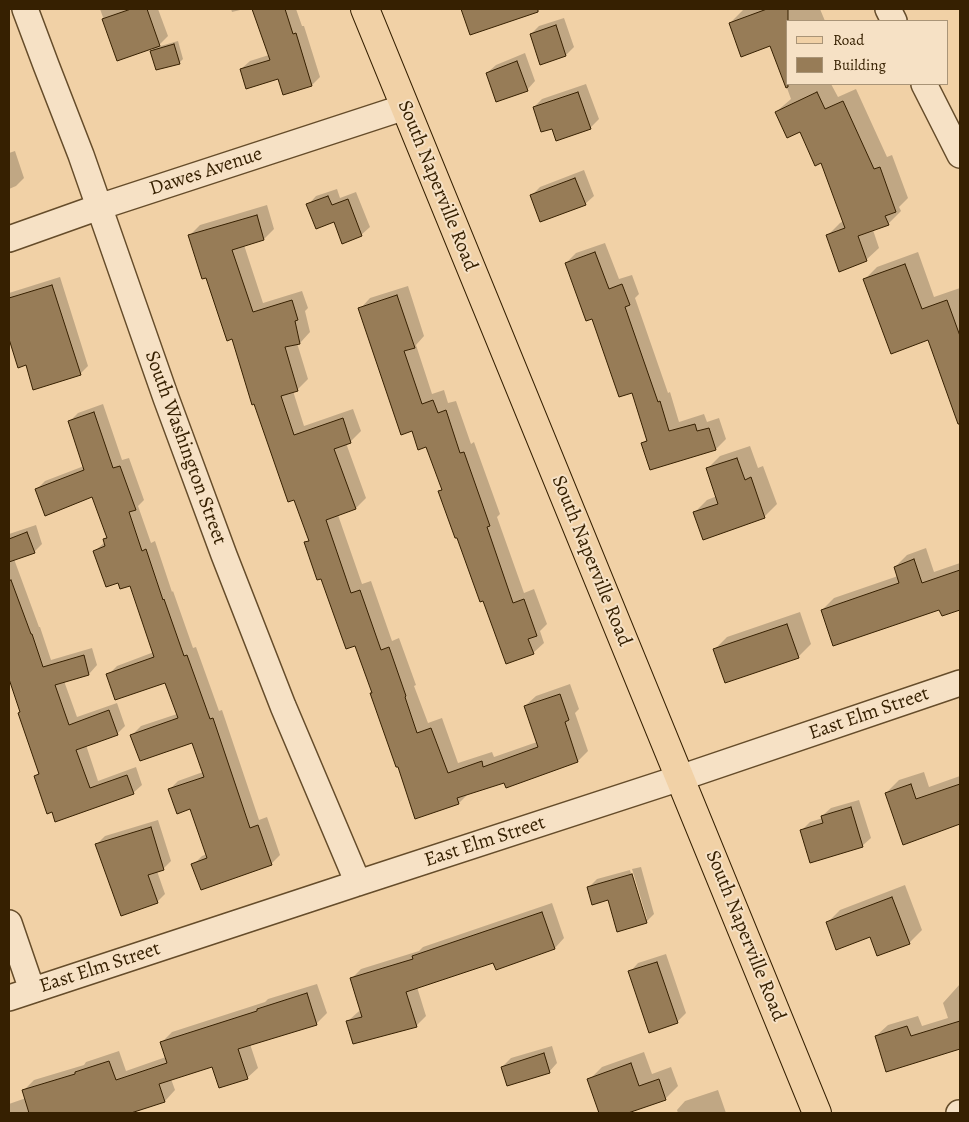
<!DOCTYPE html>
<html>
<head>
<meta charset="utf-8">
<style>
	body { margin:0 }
	#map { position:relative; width:969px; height:1122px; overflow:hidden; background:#f1d1a6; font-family:Alegreya,serif }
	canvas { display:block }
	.frame { position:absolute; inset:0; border:10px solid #362001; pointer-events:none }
	.legend { position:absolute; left:786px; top:20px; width:162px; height:65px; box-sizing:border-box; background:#f6e1c5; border:1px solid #a99477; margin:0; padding:6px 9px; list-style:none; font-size:15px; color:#362001 }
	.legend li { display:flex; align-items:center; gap:10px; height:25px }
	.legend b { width:25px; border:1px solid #a99477 }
</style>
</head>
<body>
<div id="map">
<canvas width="969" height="1122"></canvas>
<div class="frame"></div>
<ul class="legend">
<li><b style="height:6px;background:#f1d1a6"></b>Road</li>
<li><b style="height:14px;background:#977c57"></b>Building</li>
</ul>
</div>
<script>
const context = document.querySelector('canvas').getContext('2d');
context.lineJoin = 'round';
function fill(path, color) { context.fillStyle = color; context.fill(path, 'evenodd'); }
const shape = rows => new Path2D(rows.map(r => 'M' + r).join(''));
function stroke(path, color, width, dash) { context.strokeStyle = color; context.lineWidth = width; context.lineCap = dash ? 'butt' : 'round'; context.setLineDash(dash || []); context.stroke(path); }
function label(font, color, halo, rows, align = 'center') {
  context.font = font + ' Alegreya,serif'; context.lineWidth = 4; context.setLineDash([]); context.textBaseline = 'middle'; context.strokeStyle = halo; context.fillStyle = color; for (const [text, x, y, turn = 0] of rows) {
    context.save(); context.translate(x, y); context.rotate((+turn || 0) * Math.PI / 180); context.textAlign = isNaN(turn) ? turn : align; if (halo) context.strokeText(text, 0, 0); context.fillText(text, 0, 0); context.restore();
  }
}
fill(shape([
	[100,9,158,9,168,36,157,47,178,41,183,59,179,63,151,51,157,45,118,59],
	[231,9,244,9,232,12],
	[254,9,296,9,302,26,304,26,320,77,312,85,241,69,250,61,269,55],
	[462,9,510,9,512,15,514,15,512,9,524,9,514,19,471,34],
	[747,9,820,9,825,21,788,21,788,84,831,84,838,97,856,89,887,157,892,155,908,198,899,207,901,211,888,224,873,230,879,248,866,260,827,236,840,223,844,221,822,162,800,131,776,112,791,99,771,44,730,23,743,10],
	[564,18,574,47,566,55,541,63,531,34,539,26],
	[525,53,535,81,527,90,487,73,496,65],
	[586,84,599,119,590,128,553,127,534,107,542,99],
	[15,151,24,178,16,186,9,189,9,153],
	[584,170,594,196,585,204,531,196,540,187],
	[337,189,340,198,356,192,370,227,361,235,308,205,316,196],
	[267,205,274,229,264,239,244,245,263,303,302,291,308,308,305,311,310,332,300,343,297,343,308,379,297,390,293,391,304,426,353,409,361,431,351,441,346,443,366,498,356,508,338,515,362,584,371,581,392,641,399,638,416,685,414,686,428,723,442,718,458,763,492,752,494,757,537,742,525,706,536,696,570,684,579,709,575,713,588,751,578,761,505,781,469,793,459,803,399,765,356,644,306,543,310,538,233,337,190,235,200,225],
	[605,243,619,279,632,275,639,294,635,298,668,393,670,392,679,422,704,414,707,422,719,418,726,439,716,449,651,468,643,443,648,438,633,391,593,317,566,263,576,253],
	[918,252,934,297,960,288,960,428,928,338,864,280,877,267],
	[60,277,88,366,80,374,26,364,18,366,9,335,9,293],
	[408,286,424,336,416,345,432,394,444,390,448,403,456,401,471,444,474,442,500,514,497,517,524,593,534,589,547,624,540,631,544,643,533,653,484,600,439,492,442,488,427,445,413,430,360,309,370,298],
	[103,404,122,460,129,458,144,500,138,506,151,543,155,541,172,592,173,591,193,648,196,647,219,711,222,710,259,820,267,817,280,855,271,864,193,865,202,856,207,854,191,808,169,790,178,781,203,772,193,741,132,735,141,726,177,714,166,681,108,675,117,666,154,652,131,584,95,551,105,542,104,539,108,536,93,495,36,490,45,481,84,466,69,422,78,413],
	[750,446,758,468,763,466,777,504,764,517,695,512,707,500,717,496,707,469,720,456],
	[36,525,42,544,34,552,14,559,39,627,40,627,51,660,92,648,97,665,89,674,64,681,77,717,117,703,125,726,117,734,86,745,98,781,136,767,142,785,133,793,56,820,35,776,40,772,9,675,9,534],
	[926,548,934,572,960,563,960,608,942,615,940,608,822,610,834,598,898,576,895,567,907,555],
	[800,612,811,644,798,657,715,649,727,637],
	[924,772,929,787,960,776,960,823,904,843,886,793,899,780],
	[859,800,871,838,862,846,802,830,810,822,823,818,822,816,831,808],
	[158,820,171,861,163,869,157,871,165,894,157,902,97,844,105,836],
	[641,867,654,914,646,922,588,888,597,879,630,870,644,919,647,919,632,869],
	[905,885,922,930,909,943,871,935,827,923,840,910],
	[552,903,564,938,555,948,494,961,417,987,426,1016,416,1026,348,1021,358,1012,361,1010,352,978,361,969,419,951,423,947],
	[666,954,686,1013,677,1022,630,972,638,963],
	[317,984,327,1013,316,1024,250,1044,258,1068,247,1078,213,1066,171,1079,175,1090,165,1101,127,1113,9,1113,9,1104,26,1098,23,1091,34,1080,84,1065,86,1062,119,1051,126,1071,166,1057,162,1042,172,1032,265,1002,268,999],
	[960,984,960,1047,887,1070,876,1036,888,1025,918,1016,922,1026,948,1018,943,1003],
	[552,1046,557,1063,549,1072,502,1067,511,1058],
	[644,1052,652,1074,671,1067,678,1086,665,1099,624,1113,601,1113,589,1080,602,1067],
	[718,1090,726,1113,678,1113,677,1110,685,1101]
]), '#0003');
const building = shape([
	[131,9,147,9,160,46,117,61,102,19,131,9],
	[252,9,285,9,293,34,296,33,312,86,283,95,278,79,246,89,240,69,270,60,252,9],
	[461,9,538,9,538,12,470,35,461,9],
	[767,9,788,9,788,87,786,88,770,46,741,57,729,23,767,9],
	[556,25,566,56,540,65,530,34,556,25],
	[174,44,180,64,156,70,150,51,174,44],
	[517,61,528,91,496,102,486,73,517,61],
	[578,92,591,129,556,141,552,129,541,132,533,107,578,92],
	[817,92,825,109,843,101,874,169,880,167,896,212,885,216,889,225,858,236,867,261,839,272,826,235,845,228,821,163,815,166,800,132,787,138,775,112,817,92],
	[575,178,586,205,540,222,530,195,575,178],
	[328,196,332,205,348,199,362,236,342,244,334,222,316,229,306,204,328,196],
	[257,215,264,240,232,250,253,312,292,300,298,320,295,321,300,344,285,347,298,391,281,396,294,435,343,418,351,443,334,449,356,509,326,520,351,593,360,590,381,650,389,647,406,696,405,697,417,733,431,728,448,773,482,761,483,767,538,747,524,706,560,694,569,720,565,722,578,762,506,788,504,783,457,798,459,804,415,819,398,767,396,767,370,693,372,693,355,646,346,649,321,579,317,580,304,542,309,541,294,500,288,502,254,404,252,405,232,339,227,341,206,278,202,279,188,235,257,215],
	[595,252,609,289,622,284,630,305,625,307,658,402,660,401,669,431,695,424,697,431,709,428,716,450,650,470,641,443,647,441,632,393,619,397,592,319,586,321,565,263,595,252],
	[905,264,922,309,947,300,960,336,960,424,958,424,928,340,891,354,863,279,905,264],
	[52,285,81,375,33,390,26,365,18,368,9,339,9,298,52,285],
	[397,295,415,348,404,351,422,404,433,400,438,413,446,410,460,453,464,452,490,526,487,527,513,603,524,599,537,636,528,639,534,654,506,664,483,601,480,602,457,538,455,538,438,491,442,490,426,447,418,450,412,431,401,435,358,308,397,295],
	[94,412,113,468,120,466,136,510,129,512,142,551,146,549,163,600,164,599,184,656,187,655,210,719,213,718,250,828,258,825,272,865,201,890,191,864,207,858,190,809,177,814,168,789,204,777,192,743,140,761,130,735,178,718,165,683,115,700,106,674,154,657,130,586,120,589,118,583,106,587,93,551,105,546,103,539,107,538,92,497,45,516,35,489,84,470,68,421,94,412],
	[737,458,745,480,751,477,765,518,703,540,693,512,718,504,706,468,737,458],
	[27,532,35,553,9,562,9,539,27,532],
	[914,559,922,583,960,570,960,610,942,616,939,610,833,646,821,610,899,583,894,567,914,559],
	[11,580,31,634,32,634,43,667,84,655,89,675,55,685,69,725,109,710,118,735,76,750,90,788,127,775,134,794,55,822,52,812,47,814,34,776,39,774,18,713,20,712,9,679,9,581,11,580],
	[787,624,799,658,725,683,713,649,787,624],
	[911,784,916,799,960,784,960,824,903,845,885,793,911,784],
	[851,807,863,847,810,863,800,830,823,823,821,816,851,807],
	[151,827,164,870,148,875,158,903,121,916,95,844,151,827],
	[632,874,647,923,617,932,608,900,592,905,587,887,632,874],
	[892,897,910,944,877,956,870,937,836,950,826,922,892,897],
	[542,912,555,949,496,970,493,963,406,992,417,1027,353,1044,346,1021,362,1017,350,978,413,959,412,956,542,912],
	[657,962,678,1023,649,1033,628,971,657,962],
	[307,993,317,1025,238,1049,248,1079,219,1088,212,1067,159,1084,165,1102,131,1113,29,1113,22,1090,75,1074,75,1072,109,1061,116,1080,167,1063,160,1042,257,1011,257,1009,307,993],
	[960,1021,960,1049,886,1072,875,1036,907,1026,911,1036,960,1021],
	[544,1053,550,1073,507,1086,501,1067,544,1053],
	[631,1063,639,1086,659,1079,666,1100,628,1113,599,1113,587,1079,631,1063]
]);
fill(building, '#977c57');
stroke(building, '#362001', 1);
const minor = shape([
	[25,9,46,65,81,155,166,398,224,555,283,706,358,883],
	[888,9,894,21],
	[924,84,960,155],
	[9,239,99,207,405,107],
	[9,923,32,990],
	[9,998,358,883,680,778,960,683],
	[959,1113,960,1113]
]);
const major = shape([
	[365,9,817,1113]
]);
stroke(minor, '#654c2a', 28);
stroke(major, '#362001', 30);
stroke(minor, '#f6e1c5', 25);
stroke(major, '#f1d1a6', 28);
label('20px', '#362001', '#f6e1c5', [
	["Dawes Avenue",206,172,-18],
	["South Naperville Road",437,186,68],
	["South Washington Street",185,448,70],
	["South Naperville Road",591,561,68],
	["East Elm Street",869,714,-19],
	["East Elm Street",485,842,-18],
	["South Naperville Road",745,936,68],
	["East Elm Street",100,968,-18]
]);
</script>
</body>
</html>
